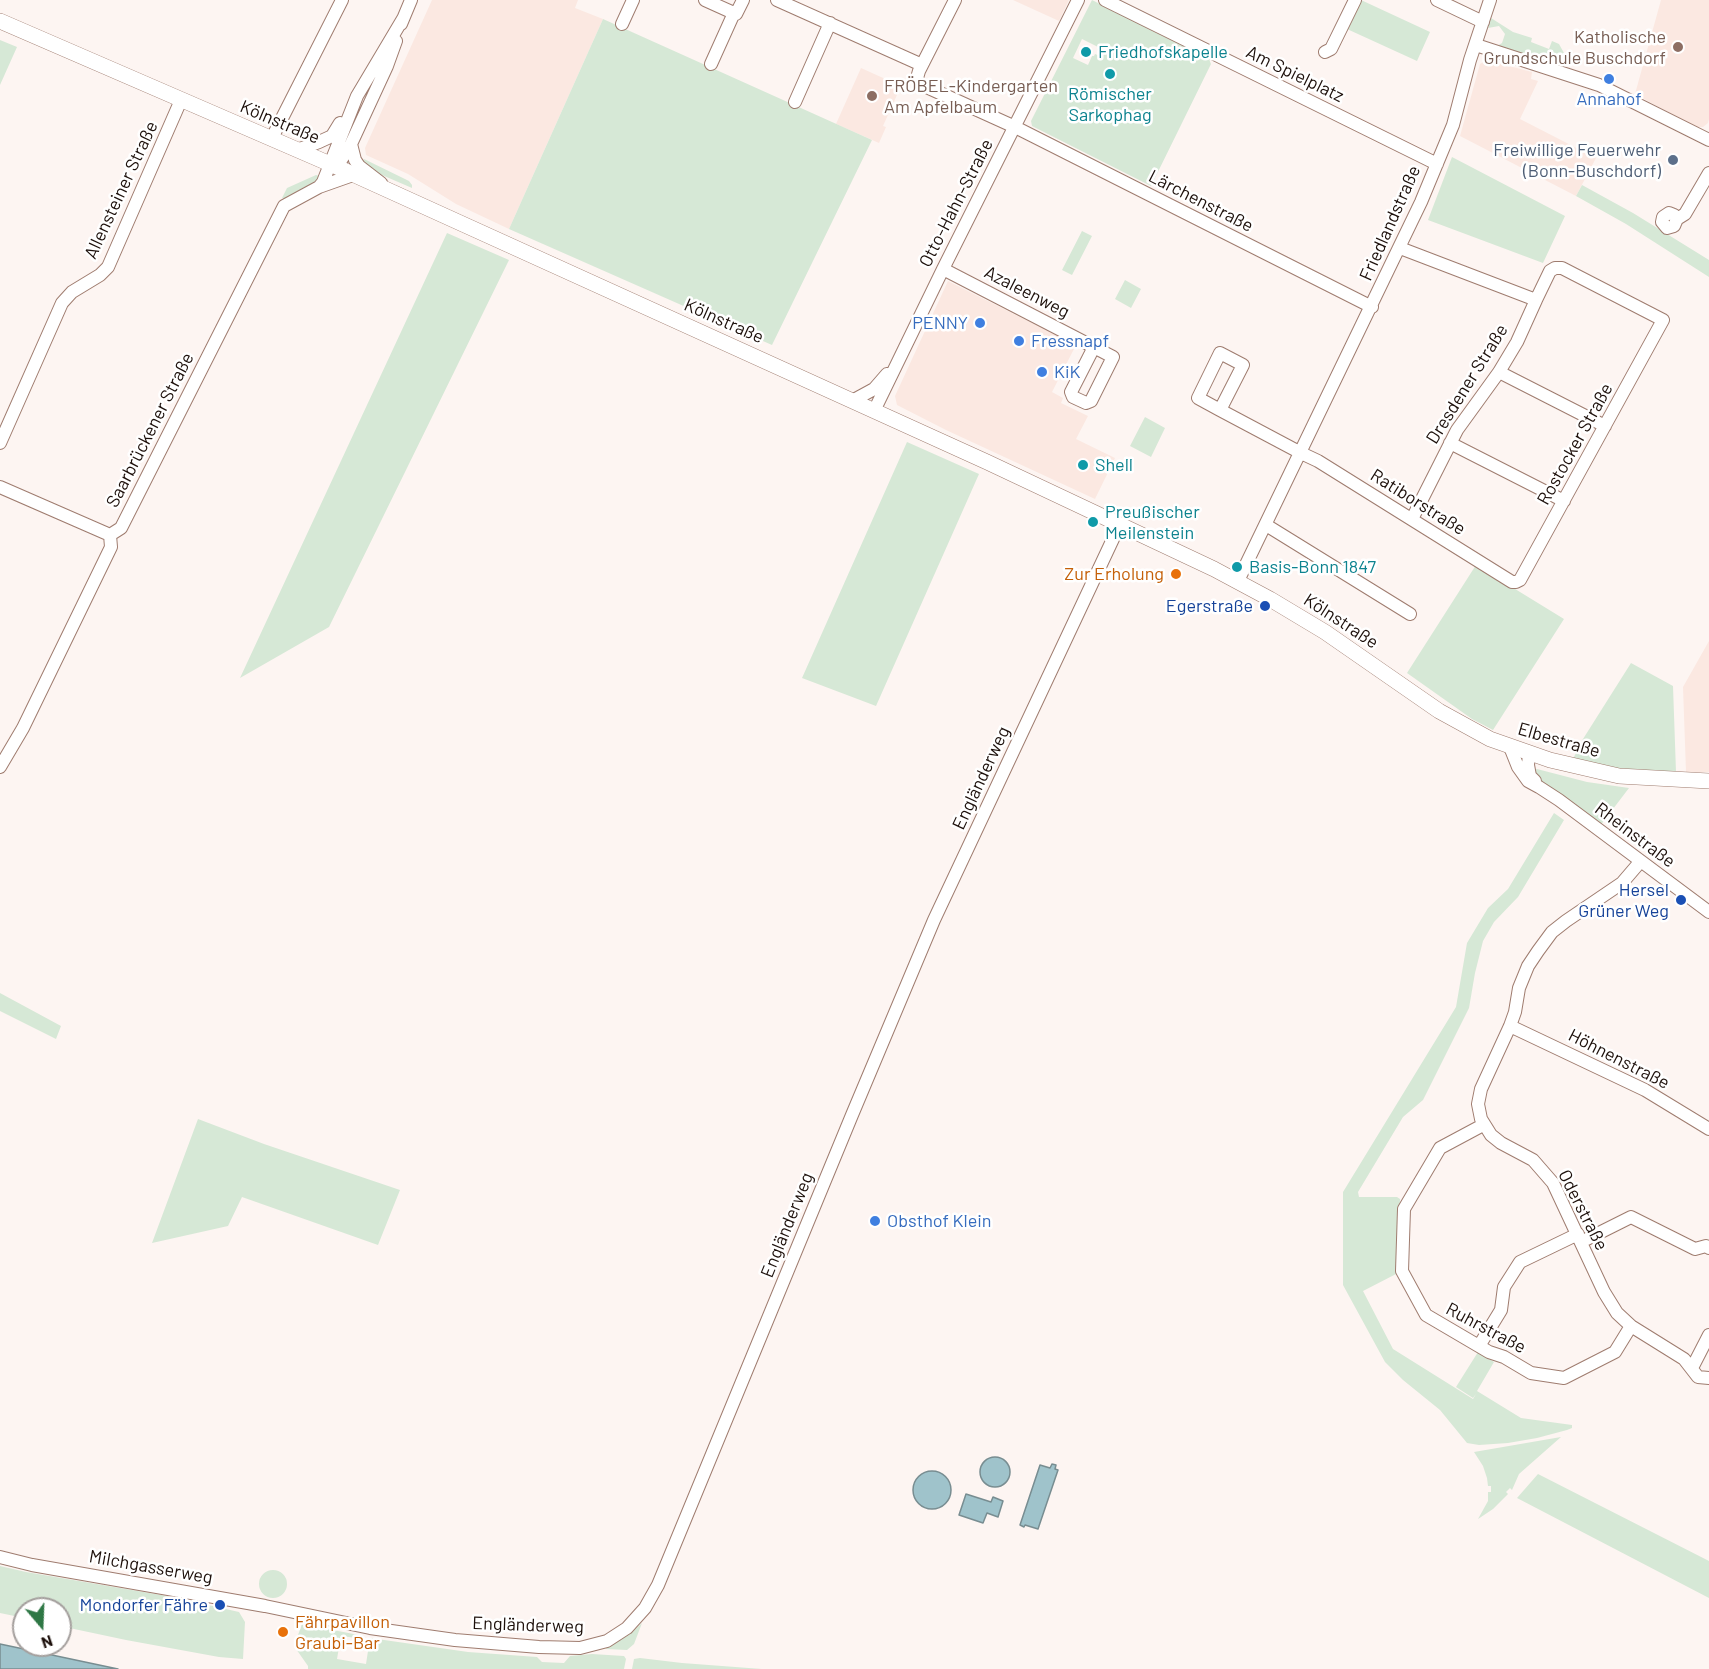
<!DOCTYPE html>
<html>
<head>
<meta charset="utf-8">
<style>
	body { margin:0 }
	#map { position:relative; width:1709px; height:1669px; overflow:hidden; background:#fdf5f2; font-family:Barlow,sans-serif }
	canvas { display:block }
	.north { position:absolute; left:12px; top:1597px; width:60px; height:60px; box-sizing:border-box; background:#fff; border:2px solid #a49f9d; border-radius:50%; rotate:161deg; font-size:16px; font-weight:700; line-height:24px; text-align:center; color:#1c0f0a }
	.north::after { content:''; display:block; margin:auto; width:21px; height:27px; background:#2e7745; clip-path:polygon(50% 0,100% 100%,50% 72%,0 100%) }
</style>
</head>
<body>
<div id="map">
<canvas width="1709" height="1669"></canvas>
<div class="north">N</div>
</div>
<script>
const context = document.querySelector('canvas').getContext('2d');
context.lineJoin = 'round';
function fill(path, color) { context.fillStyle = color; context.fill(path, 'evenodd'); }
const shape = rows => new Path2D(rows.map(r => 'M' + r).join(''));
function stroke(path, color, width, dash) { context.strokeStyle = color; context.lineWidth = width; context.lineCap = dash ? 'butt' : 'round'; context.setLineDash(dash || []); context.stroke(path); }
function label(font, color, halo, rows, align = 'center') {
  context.font = font + ' Barlow,sans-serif'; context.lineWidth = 5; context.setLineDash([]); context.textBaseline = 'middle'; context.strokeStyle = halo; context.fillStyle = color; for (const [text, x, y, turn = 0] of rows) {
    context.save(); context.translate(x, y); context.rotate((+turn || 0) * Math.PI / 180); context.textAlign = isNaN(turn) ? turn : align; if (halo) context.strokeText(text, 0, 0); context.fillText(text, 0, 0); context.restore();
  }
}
fill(shape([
	[432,0,578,0,575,8,603,19,509,229,456,204,408,174,366,155,365,148],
	[1013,0,1069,0,1059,21],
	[1661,0,1709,0,1709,119,1708,123,1703,127,1695,127,1635,94],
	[1486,60,1532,72,1531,79,1538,81,1520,119,1596,158,1576,196,1460,136,1480,64],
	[861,68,901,86,883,126,886,127,879,143,836,124],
	[948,281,1076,345,1052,392,1063,398,1061,403,1088,416,1076,439,1115,458,1095,499,946,430,897,405,895,396],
	[1709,641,1709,772,1686,772,1683,687]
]), '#fbe8e1');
fill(shape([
	[1092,0,1209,59,1211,64,1151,186,1032,126,1031,121],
	[1082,39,1098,47,1097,50,1104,54,1102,57,1095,54,1094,56,1092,56,1088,65,1073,58],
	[1361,0,1430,32,1417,61,1347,29],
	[1491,18,1513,32,1532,38,1531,42,1549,49,1552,41,1559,44,1564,53,1562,62,1559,64,1556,65,1497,46,1502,43,1505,34,1499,26,1488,28],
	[603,19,872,140,772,345,509,229],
	[0,40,17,47,0,85],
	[1452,157,1565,216,1543,263,1428,220],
	[364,159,409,181,412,185,412,188,375,172,363,161],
	[316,175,320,176,318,182,286,199,282,198,287,188],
	[1582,185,1633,213,1709,260,1709,277,1626,224,1576,196],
	[1082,231,1092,236,1072,275,1062,270],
	[447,233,509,260,329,627,240,678],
	[1125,280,1141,289,1131,308,1115,299],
	[1145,417,1165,428,1151,457,1130,446],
	[907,442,979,474,876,706,802,678],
	[1476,565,1564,619,1493,730,1472,719,1407,673],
	[1631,663,1673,686,1676,772,1623,770,1573,759,1583,739],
	[1537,769,1587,782,1629,788,1600,826,1583,811,1538,780,1534,770],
	[1554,813,1564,820,1518,897,1494,922,1483,941,1475,973,1469,1008,1423,1100,1403,1117,1358,1192,1359,1197,1397,1197,1400,1199,1398,1273,1363,1291,1393,1349,1473,1399,1476,1394,1473,1398,1456,1387,1478,1352,1494,1362,1477,1391,1521,1418,1572,1425,1572,1428,1567,1430,1537,1438,1508,1443,1479,1445,1467,1443,1440,1410,1403,1380,1385,1362,1343,1285,1343,1192,1456,1007,1467,943,1488,908,1508,889],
	[0,993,61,1026,56,1039,0,1011],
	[198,1119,264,1144,400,1190,378,1245,242,1197,228,1226,152,1243],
	[1561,1437,1519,1474,1512,1490,1510,1488,1506,1492,1508,1494,1493,1509,1478,1519,1488,1501,1488,1492,1491,1492,1491,1486,1488,1486,1487,1478,1483,1466,1474,1452],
	[1538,1474,1709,1561,1709,1598,1517,1498],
	[0,1566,26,1572,173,1597,239,1612,245,1622,243,1659,219,1657,126,1640,60,1626,60,1609,24,1609,24,1618,0,1613],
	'259 1584a14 14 0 1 1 28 0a14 14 0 1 1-28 0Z',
	[642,1623,634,1644,627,1650,605,1649,630,1634],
	[302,1624,364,1636,364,1639,341,1636,337,1659,366,1664,370,1638,468,1652,537,1657,542,1662,564,1663,570,1656,592,1654,624,1656,626,1659,624,1669,308,1669,308,1666,294,1646],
	[640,1658,682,1663,762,1669,632,1669,634,1659]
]), '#d6e8d6');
const water = shape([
	'980 1472a15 15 0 1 1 30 0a15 15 0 1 1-30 0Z',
	[1052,1464,1056,1465,1055,1469,1058,1470,1038,1529,1025,1525,1024,1527,1020,1525,1040,1465,1050,1468,1052,1464],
	'913 1490a19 19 0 1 1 38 0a19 19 0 1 1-38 0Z',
	[966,1494,991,1502,993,1497,1003,1501,998,1517,987,1513,983,1523,959,1515,966,1494],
	[0,1644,118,1669,0,1669,0,1644]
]);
fill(water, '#9fc3cb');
stroke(water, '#788d91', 1.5);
const minor = shape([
	[705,0,736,14,743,0],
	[777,0,922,65],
	[955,0,919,71,917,78,920,84,1015,127,1372,307],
	[1105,0,1437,164],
	[1437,0,1483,22],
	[401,24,411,0],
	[622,24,633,0],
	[1476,45,1599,85,1709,140],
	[1325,52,1331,49,1355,0],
	[711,64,734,13],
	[795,102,830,23],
	[272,138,342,0],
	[351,144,355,160,359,166,381,183],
	[297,150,319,142,332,136,340,123],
	[337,167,351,144,387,66,396,41],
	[319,187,323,182,357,96,404,17],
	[1677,219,1674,215,1669,213,1663,217,1662,222,1667,228,1674,226,1677,219,1685,214,1709,173],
	[943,269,1113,357,1091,401,1086,403,1073,397,1071,392,1094,347],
	[1499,372,1605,426],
	[852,401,874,389,887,374],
	[1220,410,1243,365,1220,353,1198,398,1220,410,1301,453,1318,461,1512,582,1516,582,1520,580,1663,320,1562,268,1555,268,1550,271,1536,300,1400,248],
	[874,411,943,269,1078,0],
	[0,443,62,303,72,292,100,275,108,267,181,100],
	[1450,443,1564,501],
	[0,487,110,535],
	[1412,519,1457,430,1499,372,1517,342,1536,300],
	[1266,525,1410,614],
	[110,535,121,528,284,206,319,187,353,175],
	[1238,581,1421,202,1453,125,1470,60,1490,0],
	[1510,747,1518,767,1528,781,1539,787,1559,800,1709,912],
	[1529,754,1528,765,1530,776,1535,781],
	[0,767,23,728,111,547,110,535],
	[1640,862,1622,883,1566,921,1552,932,1538,951,1528,966,1519,988,1515,1012,1510,1026,1481,1089,1478,1104,1481,1119,1491,1135,1501,1143,1533,1160,1553,1183,1604,1292,1617,1313,1631,1326,1684,1359,1698,1377,1709,1378],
	[1510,1026,1645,1090,1709,1129],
	[1483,1125,1440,1148,1404,1209,1402,1271,1426,1315,1489,1352,1504,1357,1531,1373,1564,1378,1615,1352,1631,1326],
	[1581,1242,1631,1217,1695,1249,1706,1246,1709,1248],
	[1479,1346,1501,1310,1504,1287,1520,1262,1578,1234],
	[1692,1368,1709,1335],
	[0,1557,32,1565,265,1606,370,1628,455,1640,539,1647,580,1648,607,1641,627,1628,645,1608,658,1585,852,1115,934,920,1120,524]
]);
const major = shape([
	[0,21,337,167,987,462,1214,569,1270,599,1325,632,1439,711,1490,739,1550,760,1619,776,1709,781]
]);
stroke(minor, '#9f7c6f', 14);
stroke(major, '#9f7c6f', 16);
stroke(minor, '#fff', 12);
stroke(major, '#fff', 15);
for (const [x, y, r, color] of [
	[1678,47,6,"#8d6e63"],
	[1086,52,6,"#0f9aa8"],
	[1110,74,6,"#0f9aa8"],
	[1609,79,6,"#3f7fe0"],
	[872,96,6,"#8d6e63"],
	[1673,160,6,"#5c6f8a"],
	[980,323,6,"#3f7fe0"],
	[1019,341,6,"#3f7fe0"],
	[1042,372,6,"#3f7fe0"],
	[1083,465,6,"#0f9aa8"],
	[1093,522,6,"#0f9aa8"],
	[1237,567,6,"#0f9aa8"],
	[1176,574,6,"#e8710a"],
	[1265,606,6,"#1a4fb4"],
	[1681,900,6,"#1a4fb4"],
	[875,1221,6,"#3f7fe0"],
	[220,1605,6,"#1a4fb4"],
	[283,1632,6,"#e8710a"]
]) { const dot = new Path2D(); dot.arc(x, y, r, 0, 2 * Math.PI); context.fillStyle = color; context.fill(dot); stroke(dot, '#fff', 2); }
label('18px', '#785e54', '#fff', [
	["Katholische",1666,37],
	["Grundschule Buschdorf",1666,58],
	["FRÖBEL-Kindergarten",884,86,"left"],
	["Am Apfelbaum",884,107,"left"]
], 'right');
label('18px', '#0d838f', '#fff', [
	["Friedhofskapelle",1098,52],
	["Römischer",1110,94,"center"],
	["Sarkophag",1110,115,"center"],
	["Shell",1095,465],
	["Preußischer",1105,512],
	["Meilenstein",1105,533],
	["Basis-Bonn 1847",1249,567]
], 'left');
label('18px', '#1c0f0a', '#fff', [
	["Am Spielplatz",1295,74,26],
	["Kölnstraße",280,122,23],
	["Allensteiner Straße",121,190,-65],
	["Lärchenstraße",1201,201,27],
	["Otto-Hahn-Straße",956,203,-63],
	["Friedlandstraße",1390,223,-66],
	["Azaleenweg",1027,292,27],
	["Kölnstraße",724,321,24],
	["Dresdener Straße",1467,384,-58],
	["Saarbrückener Straße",150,430,-63],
	["Rostocker Straße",1575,444,-61],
	["Ratiborstraße",1418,502,32],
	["Kölnstraße",1341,621,33],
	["Elbestraße",1559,740,16],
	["Engländerweg",981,778,-65],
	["Rheinstraße",1635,835,37],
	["Höhnenstraße",1619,1059,27],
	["Oderstraße",1583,1210,63],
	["Engländerweg",787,1225,-68],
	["Ruhrstraße",1486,1328,28],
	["Milchgasserweg",151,1567,10],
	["Engländerweg",528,1625,2]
]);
label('18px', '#366cbe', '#fff', [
	["Annahof",1609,99,"center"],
	["PENNY",968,323,"right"],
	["Fressnapf",1031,341],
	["KiK",1054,372],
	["Obsthof Klein",887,1221]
], 'left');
label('18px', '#4e5e75', '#fff', [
	["Freiwillige Feuerwehr",1661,150],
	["(Bonn-Buschdorf)",1661,171]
], 'right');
label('18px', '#c56008', '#fff', [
	["Zur Erholung",1164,574],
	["Fährpavillon",295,1622,"left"],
	["Graubi-Bar",295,1643,"left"]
], 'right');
label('18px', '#164399', '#fff', [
	["Egerstraße",1253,606],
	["Hersel",1669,890],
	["Grüner Weg",1669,911],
	["Mondorfer Fähre",208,1605]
], 'right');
</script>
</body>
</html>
